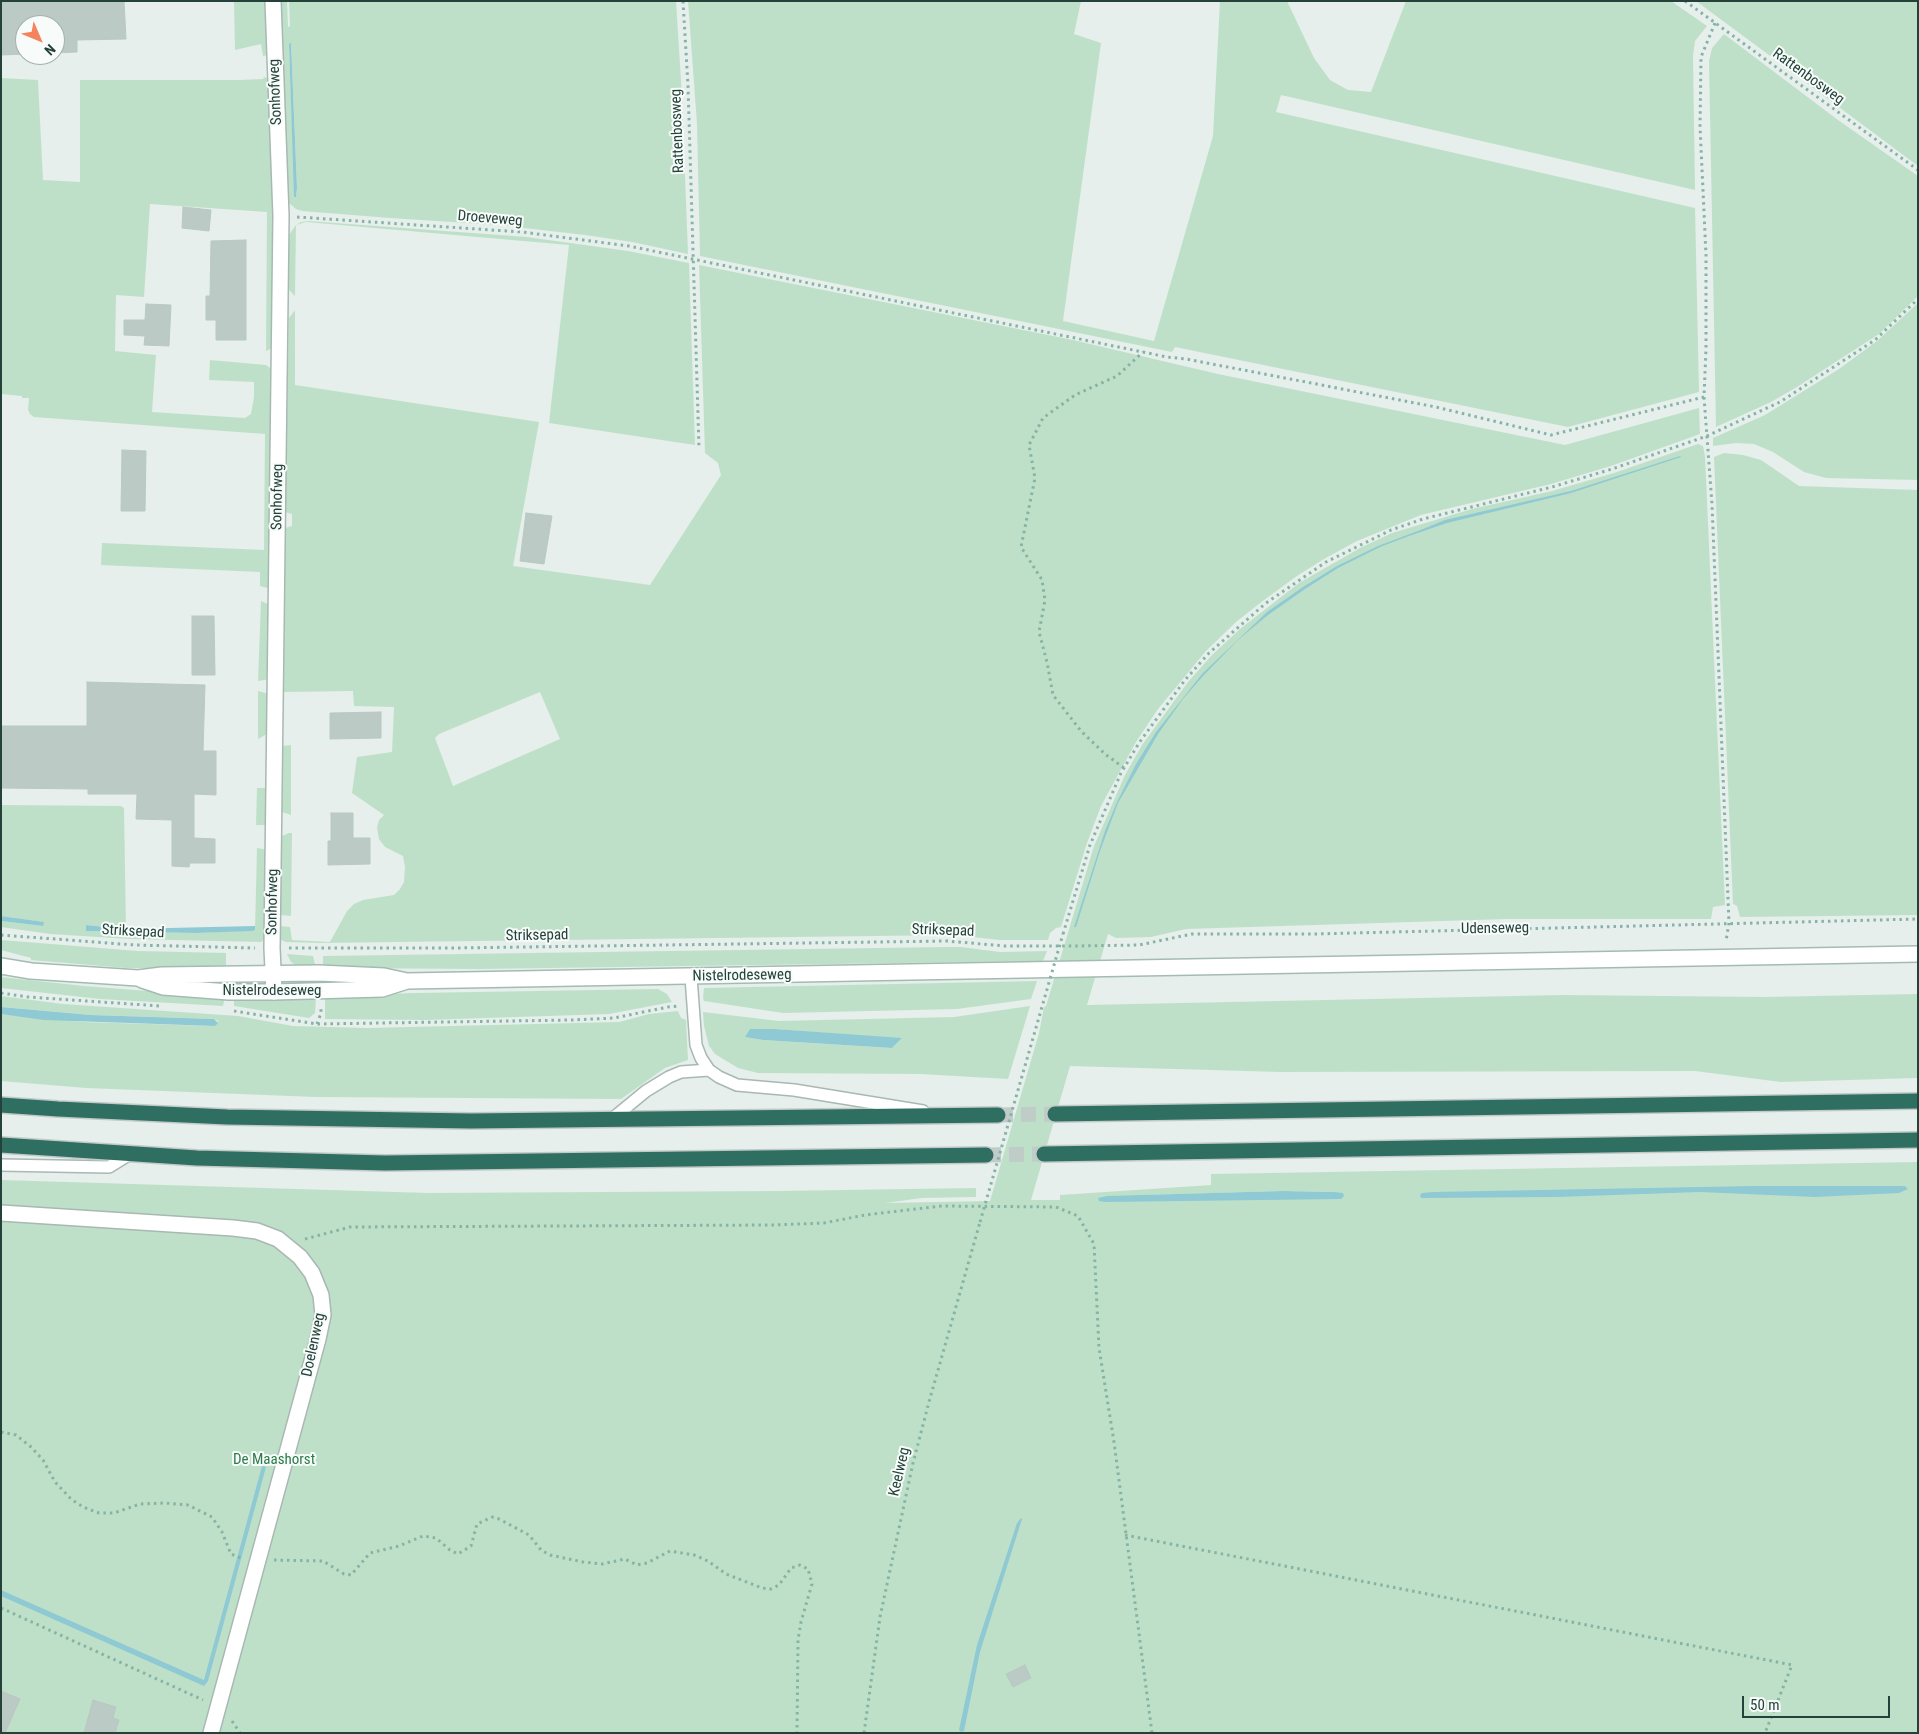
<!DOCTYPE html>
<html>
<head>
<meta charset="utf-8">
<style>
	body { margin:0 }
	#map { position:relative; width:1919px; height:1734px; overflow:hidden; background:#e6efeb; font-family:"Roboto Condensed",sans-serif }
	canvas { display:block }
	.frame { position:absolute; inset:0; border:2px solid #24423a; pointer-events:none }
	.north { position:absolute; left:15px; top:15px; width:50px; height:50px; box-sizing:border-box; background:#f7fbf9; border:1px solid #a3b1ad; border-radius:50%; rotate:135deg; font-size:14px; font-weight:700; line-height:20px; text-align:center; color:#24423a }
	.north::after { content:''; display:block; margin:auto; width:18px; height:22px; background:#f4845f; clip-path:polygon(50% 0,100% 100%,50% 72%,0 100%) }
	.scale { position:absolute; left:1742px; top:1696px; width:148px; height:22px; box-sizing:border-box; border:2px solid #24423a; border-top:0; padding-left:6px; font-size:15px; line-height:18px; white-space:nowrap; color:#24423a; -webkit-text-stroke:4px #f7fbf9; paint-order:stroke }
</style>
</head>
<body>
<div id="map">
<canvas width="1919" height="1734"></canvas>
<div class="frame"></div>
<div class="north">N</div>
<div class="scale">50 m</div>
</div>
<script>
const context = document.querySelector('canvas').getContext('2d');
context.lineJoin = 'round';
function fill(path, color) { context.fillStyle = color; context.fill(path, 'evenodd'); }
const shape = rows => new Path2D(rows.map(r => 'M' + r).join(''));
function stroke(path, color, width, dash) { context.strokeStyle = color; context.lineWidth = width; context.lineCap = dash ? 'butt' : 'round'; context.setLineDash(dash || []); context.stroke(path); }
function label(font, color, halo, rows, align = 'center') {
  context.font = font + ' "Roboto Condensed",sans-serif'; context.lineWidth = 4; context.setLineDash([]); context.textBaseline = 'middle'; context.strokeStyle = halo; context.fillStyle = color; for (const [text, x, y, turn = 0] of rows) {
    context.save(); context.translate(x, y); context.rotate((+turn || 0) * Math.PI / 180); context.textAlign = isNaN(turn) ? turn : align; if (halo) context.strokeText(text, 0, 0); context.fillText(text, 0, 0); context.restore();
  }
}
fill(shape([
	[234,1,266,1,268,55,263,56,261,44,235,50],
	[281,1,287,1,288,27,290,26,289,1,676,1,682,97,688,254,632,242,585,235,498,225,390,218,302,211,296,209,288,202],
	[289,44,291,44,297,188,296,197,295,197],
	[688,1,1081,1,1074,34,1101,43,1063,321,1154,341,1213,136,1220,1,1287,1,1314,58,1330,80,1348,90,1371,92,1406,1,1671,1,1707,26,1695,41,1693,56,1695,190,1281,95,1276,112,1695,208,1699,392,1568,427,1175,347,1172,352,700,256,697,124],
	[1696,1,1918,1,1918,166,1781,64],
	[1724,34,1838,120,1918,176,1918,296,1879,334,1797,387,1771,402,1716,427,1709,61,1712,48],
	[264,77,269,79,274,213,273,348,266,351,267,212,150,204,144,297,116,295,115,351,156,355,152,412,245,418,251,414,254,397,254,382,209,380,210,360,266,365,273,370,271,589,260,586,260,572,101,565,102,543,264,550,265,434,34,417,30,414,28,410,29,398,22,398,22,396,1,394,1,78,38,80,43,180,80,182,80,80,240,80,263,79],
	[308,221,527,237,628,251,689,263,695,445,549,423,569,245,306,222,296,225,295,296,289,290,289,235,296,225,301,222],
	[699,265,1073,340,1218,374,1565,445,1699,408,1700,434,1611,466,1551,484,1421,515,1357,541,1324,559,1297,576,1264,600,1236,622,1206,651,1158,709,1136,742,1101,806,1087,843,1061,927,1056,928,1050,933,1048,940,999,940,955,935,318,943,286,942,281,940,280,926,290,927,292,940,330,942,347,911,354,904,363,900,394,895,400,889,404,882,405,867,403,856,385,847,379,839,377,827,379,820,384,815,352,793,357,757,392,752,394,707,354,706,353,691,284,692,285,528,292,526,292,514,285,512,289,318,295,310,295,385,539,422,513,566,650,585,721,475,718,463,705,453],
	[540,692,560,739,453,786,435,738,439,734],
	[1918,303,1918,480,1826,478,1804,472,1773,452,1754,444,1736,443,1713,446,1713,438,1765,415,1839,369,1877,341],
	[1698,444,1703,446,1705,456,1725,905,1713,907,1711,919,1507,919,1186,929,1151,937,1116,938,1108,934,1087,1005,1563,995,1764,997,1918,994,1918,1078,1781,1082,1695,1071,1280,1072,1070,1066,1031,1200,1060,1200,1060,1195,1211,1185,1211,1174,1918,1162,1918,1733,1,1733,1,1180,428,1193,778,1191,976,1188,976,1197,922,1198,885,1203,990,1201,1039,1033,1044,1007,1046,1006,1094,846,1125,775,1142,745,1188,682,1211,656,1240,629,1299,583,1360,548,1392,533,1472,509,1552,491,1614,473],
	[1282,1191,1334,1192,1107,1196,1182,1194],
	[1724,453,1743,455,1761,460,1799,486,1918,490,1918,915,1740,917,1737,906,1733,904,1714,457],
	[261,601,270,605,270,679,258,681],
	[258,691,269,694,269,733,258,739],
	[291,745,291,815,282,812,283,746],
	[257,788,268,788,268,825,256,825],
	[1,805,121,806,124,808,126,929,86,925,87,931,196,933,255,930,257,848,268,850,266,938,261,942,130,939,50,934,1,927,1,921,43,926,43,922,1,916],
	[289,833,292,833,291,916,280,915,282,836],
	[1,940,138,951,226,953,226,968,126,968,31,960,31,958,1,950],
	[946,947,961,947,1000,952,1047,951,1043,961,480,969,323,968,323,956],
	[287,954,313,956,316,968,298,967,291,962],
	[1,977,84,986,225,997,223,1006,100,999,1,988],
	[1037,981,1031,999,957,1009,783,1013,704,1001,703,998,704,988],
	[658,989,667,994,672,1002,609,1014,424,1020,325,1019,325,996,415,993],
	[1,996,63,1004,238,1016,293,1026,367,1028,619,1022,649,1014,678,1011,681,1018,686,1020,688,1060,665,1068,621,1099,316,1097,86,1088,1,1081,1,1014,84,1022,215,1026,218,1021,214,1019,91,1015,1,1007],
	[316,997,315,1013,309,1018,234,1006,234,998,301,999],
	[1030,1006,1008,1079,920,1074,758,1073,738,1068,715,1054,709,1046,704,1026,703,1012,779,1021,954,1017],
	[750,1029,775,1029,901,1039,892,1048,763,1040,746,1037]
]), '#bfe0c8');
fill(shape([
	[291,43,297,188,296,197,294,197,291,103,289,44],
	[1680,456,1681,457,1571,493,1447,523,1409,536,1380,547,1338,568,1305,589,1268,615,1238,640,1203,676,1183,699,1158,734,1118,803,1100,851,1076,927,1074,927,1105,831,1117,802,1136,764,1156,732,1202,674,1267,612,1303,587,1337,566,1378,546,1423,529,1445,520,1571,491],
	[1,916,44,922,43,926,1,921],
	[86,925,126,929,255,926,255,930,252,931,196,933,86,931],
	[1,1007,91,1015,214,1019,218,1023,215,1026,44,1020,1,1014],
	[750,1029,775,1029,902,1038,892,1048,763,1040,745,1037],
	[1755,1186,1905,1186,1908,1189,1899,1193,1815,1197,1700,1192,1557,1197,1421,1198,1420,1195,1422,1193,1433,1192],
	[1282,1191,1334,1192,1343,1193,1344,1196,1341,1199,1105,1202,1099,1201,1098,1198,1107,1196],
	[262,1466,266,1467,208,1681,204,1686,1,1596,1,1590,204,1680],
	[1021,1518,1022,1519,980,1652,964,1731,961,1732,959,1730,977,1645,1017,1523]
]), '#8ec9d4');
const building = shape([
	[1,1,124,1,126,39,77,40,77,52,55,53,55,25,25,25,25,54,1,55,1,1],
	[183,207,211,210,209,231,182,228,183,207],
	[246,240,246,340,216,340,216,320,206,320,206,296,210,296,211,241,246,240],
	[146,304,171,305,169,346,144,345,145,336,124,335,124,320,145,320,146,304],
	[122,450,146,451,145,511,121,511,122,450],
	[526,513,552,516,544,564,520,561,526,513],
	[192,616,214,616,215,675,192,675,192,616],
	[87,682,205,685,203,751,216,751,216,795,194,794,194,838,215,839,215,863,190,863,189,867,172,866,172,820,136,819,137,794,88,794,88,789,1,788,1,726,87,726,87,682],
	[381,712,381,738,330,739,330,713,381,712],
	[331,813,353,813,353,838,370,838,370,864,328,865,328,841,331,841,331,813],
	[1025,1665,1031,1678,1013,1687,1006,1674,1025,1665],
	[1,1691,20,1699,5,1733,1,1733,1,1691],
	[93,1700,116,1707,113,1718,119,1720,115,1733,84,1733,93,1700]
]);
fill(building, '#bbcac4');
stroke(building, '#b8c9c2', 1);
stroke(shape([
	[998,1115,1055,1114],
	[986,1155,1044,1154]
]), '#bfccc8', 15, [15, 8]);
const lane = shape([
	[691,977,696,1045,701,1058,709,1070,719,1077,737,1085,794,1090,923,1111],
	[612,1119,646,1091,669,1077,681,1072,709,1070],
	[1,1165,109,1167,130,1154]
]);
const street = shape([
	[273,1,281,216,272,948,274,992],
	[1,1213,233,1228,257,1231,278,1239,300,1257,312,1273,321,1295,323,1315,318,1339,211,1733]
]);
const secondary = shape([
	[1,966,31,971,138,978,162,975,319,973,384,976,407,981,1918,954],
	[142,980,163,987,229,992,274,992,382,989,407,981]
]);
const highway = shape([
	[1,1105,58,1109,227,1117,471,1121,998,1115],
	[1055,1114,1918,1101],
	[1,1145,197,1158,385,1163,986,1155],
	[1044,1154,1918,1140]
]);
stroke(lane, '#a8b8b2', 14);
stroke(street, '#a8b8b2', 18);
stroke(secondary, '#a4bbb3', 18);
stroke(highway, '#c2cac8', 18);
stroke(shape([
	[683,1,688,86,699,448],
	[1685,1,1918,170],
	[1715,23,1701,57,1700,126,1706,255,1706,349,1704,397,1712,504,1729,923,1726,941],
	[297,217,522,232,629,246,1167,357,1186,359,1436,407,1551,435,1704,397],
	[1124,768,1105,754,1081,731,1053,695,1047,662,1039,632,1045,600,1042,580,1021,547,1035,478,1029,445,1043,418,1075,395,1117,376,1143,352],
	[1063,934,1090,845,1121,773,1139,743,1185,680,1209,653,1266,603,1326,562,1391,530,1423,519,1552,487,1612,469,1707,436,1780,402,1875,340,1918,299],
	[1,935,135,945,255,948],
	[289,948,455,948,947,941,1005,946,1074,946,1139,945,1192,934,1313,934,1918,919],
	[1,993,28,997,160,1006],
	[234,1011,317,1024,572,1020,614,1018,668,1007,680,1006],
	[317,1024,321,1013,321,1008],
	[305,1239,350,1227,773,1225,824,1223,865,1215,942,1206,1056,1207,1078,1216,1094,1244,1099,1348,1114,1442,1152,1733],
	[1,1432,16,1435,31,1447,43,1460,55,1482,71,1499,83,1507,99,1513,114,1513,140,1504,165,1503,188,1505,212,1517,222,1532,231,1554,243,1559],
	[1125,1535,1792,1665,1765,1733],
	[274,1560,323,1561,344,1574,351,1575,370,1553,399,1546,423,1536,436,1538,450,1550,458,1554,471,1546,477,1524,492,1517,499,1519,529,1535,541,1550,550,1555,583,1562,602,1564,625,1559,637,1565,647,1563,670,1551,694,1555,708,1561,726,1574,762,1588,771,1589,779,1585,791,1568,800,1565,808,1569,812,1584,801,1622,798,1640,797,1733],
	[1,1608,203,1700],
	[232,1721,240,1733],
	[864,1733,880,1617,913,1463,929,1402,980,1222]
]), '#86b3a5', 3, [2.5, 4]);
stroke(lane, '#fff', 11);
stroke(street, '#fff', 15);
stroke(secondary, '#fff', 15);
stroke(highway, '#2f6f62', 15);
stroke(shape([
	[980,1222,1063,934]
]), '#86b3a5', 3, [2.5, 4]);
label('15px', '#24423a', '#f7fbf9', [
	["Rattenbosweg",1808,77,36],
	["Sonhofweg",276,92,-92],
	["Rattenbosweg",678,131,-92],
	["Droeveweg",490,219,5],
	["Sonhofweg",278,497,-89],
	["Sonhofweg",273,902,-89],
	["Udenseweg",1495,929,-1],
	["Striksepad",943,931,2],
	["Striksepad",133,932,3],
	["Striksepad",537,936,-1],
	["Nistelrodeseweg",742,976,-1],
	["Nistelrodeseweg",272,991],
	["Doelenweg",314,1345,-78],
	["Keelweg",900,1472,-77]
]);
label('15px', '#2d7a4b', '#f7fbf9', [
	["De Maashorst",274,1460]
]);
</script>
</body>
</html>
